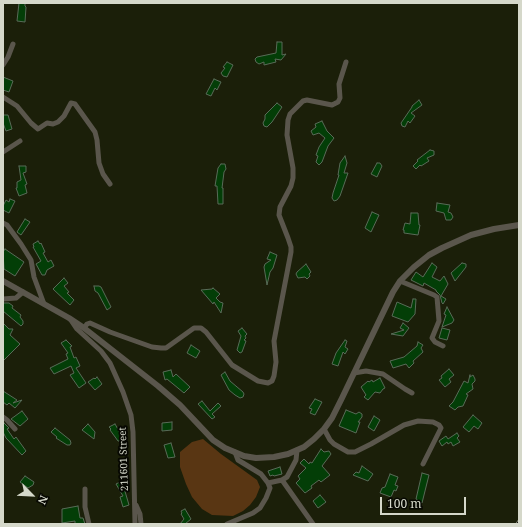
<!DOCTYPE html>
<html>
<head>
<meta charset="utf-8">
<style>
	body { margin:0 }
	#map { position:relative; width:522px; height:527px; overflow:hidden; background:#1b1f09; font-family:"Noto Serif",serif }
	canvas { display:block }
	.frame { position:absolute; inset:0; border:4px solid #d5d8ca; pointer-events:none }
	.north { position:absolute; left:12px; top:475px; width:40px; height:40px; -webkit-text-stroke:3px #070802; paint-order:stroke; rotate:114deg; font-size:11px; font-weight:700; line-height:16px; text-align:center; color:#d5d8ca }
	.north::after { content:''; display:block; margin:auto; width:14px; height:18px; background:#d5d8ca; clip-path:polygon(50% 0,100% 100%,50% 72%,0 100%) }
	.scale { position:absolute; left:380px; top:497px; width:86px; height:18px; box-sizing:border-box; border:2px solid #d5d8ca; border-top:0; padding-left:5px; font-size:12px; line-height:14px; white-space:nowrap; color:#d5d8ca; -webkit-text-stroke:3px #070802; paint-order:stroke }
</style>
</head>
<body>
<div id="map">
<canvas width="522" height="527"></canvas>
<div class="frame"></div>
<div class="north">N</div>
<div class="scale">100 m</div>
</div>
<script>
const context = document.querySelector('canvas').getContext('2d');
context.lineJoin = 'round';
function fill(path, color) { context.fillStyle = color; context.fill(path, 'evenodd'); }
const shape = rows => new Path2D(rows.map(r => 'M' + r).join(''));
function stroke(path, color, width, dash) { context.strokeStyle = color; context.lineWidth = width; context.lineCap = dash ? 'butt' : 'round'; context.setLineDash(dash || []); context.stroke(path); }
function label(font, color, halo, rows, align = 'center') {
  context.font = font + ' "Noto Serif",serif'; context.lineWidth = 4; context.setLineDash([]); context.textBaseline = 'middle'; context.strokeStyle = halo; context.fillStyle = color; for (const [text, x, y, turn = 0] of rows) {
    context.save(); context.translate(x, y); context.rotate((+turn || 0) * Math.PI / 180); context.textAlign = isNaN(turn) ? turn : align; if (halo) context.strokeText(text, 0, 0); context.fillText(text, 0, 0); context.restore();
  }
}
fill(shape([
	[203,439,221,454,257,480,260,487,256,497,250,505,243,511,233,516,212,515,202,509,192,497,186,484,180,467,180,452,192,442]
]), '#593613');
const building = shape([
	[19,3,25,3,25,6,26,7,25,22,17,21,19,3],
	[277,42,282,42,282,55,286,54,281,60,275,59,276,62,264,65,264,62,259,64,256,62,255,59,257,57,276,53,277,42],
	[227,62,233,65,227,77,223,76,221,73,225,68,223,67,227,62],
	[3,77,13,81,9,92,3,90,3,77],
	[214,79,221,82,217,90,215,88,211,96,206,94,214,79],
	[419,100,422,105,411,113,415,116,410,123,408,121,405,127,402,126,401,123,412,107,412,106,419,100],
	[277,103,282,107,272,122,267,127,264,126,263,123,265,119,265,115,277,103],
	[3,115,8,115,12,129,6,131,3,123,3,115],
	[322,121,327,131,334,138,328,146,322,162,319,165,316,162,318,156,316,155,319,147,325,138,319,133,313,135,311,131,316,127,315,124,322,121],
	[430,150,434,151,434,155,427,158,429,161,421,166,420,165,416,169,413,166,418,161,417,160,430,150],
	[345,156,347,163,344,173,348,173,340,196,337,200,334,201,332,198,333,193,339,175,338,175,340,163,345,156],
	[377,163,380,163,382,166,377,177,371,174,377,163],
	[221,164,225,164,226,169,224,172,222,188,223,188,223,204,218,204,217,186,215,186,218,168,221,164],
	[19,166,26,166,26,172,23,173,27,184,25,185,27,193,19,196,16,188,17,188,17,182,21,180,19,166],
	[10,199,15,201,9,213,3,210,3,206,6,200,9,202,10,199],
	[437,203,450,205,448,212,451,213,453,217,451,220,446,220,444,213,436,211,437,203],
	[372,212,379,215,371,232,365,228,372,212],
	[411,213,418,213,419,225,420,225,418,235,404,233,404,230,403,230,405,223,410,224,411,213],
	[25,219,30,222,21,235,17,232,25,219],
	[38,241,40,244,41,243,45,252,43,253,48,262,51,260,54,266,47,270,45,275,42,275,36,264,41,261,33,247,34,247,33,244,38,241],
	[5,249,24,262,15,276,4,269,3,252,5,249],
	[270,252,277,255,273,268,270,272,267,285,264,267,265,264,271,260,267,259,270,252],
	[432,263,437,267,432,277,440,281,444,276,448,284,441,296,446,299,443,304,442,303,440,295,436,291,436,290,424,283,423,286,411,280,416,272,423,277,432,263],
	[462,263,466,264,466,267,455,281,451,273,462,263],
	[306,264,311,272,309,274,310,276,307,279,305,277,298,278,296,274,297,272,306,264],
	[64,278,68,283,64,286,69,292,67,293,74,300,70,305,53,289,64,278],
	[94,286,99,286,101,287,111,307,107,310,98,293,95,291,94,286],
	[213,288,220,294,216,298,220,302,223,303,221,313,214,302,213,304,201,290,212,289,213,288],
	[413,299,416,299,415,314,408,322,392,316,397,302,411,308,413,299],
	[3,303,9,303,13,306,12,308,21,315,20,317,23,321,23,324,21,326,3,311,3,303],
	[447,307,454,320,452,323,442,327,446,315,444,314,447,307],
	[3,323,9,329,13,329,10,335,20,344,3,361,3,323],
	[403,323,409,328,403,336,391,334,404,330,400,328,403,323],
	[242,328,247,334,245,336,246,338,244,340,246,341,242,352,240,353,237,350,241,336,238,331,242,328],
	[442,328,450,330,447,340,439,338,442,328],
	[66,340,72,346,70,347,74,358,76,357,80,366,76,368,86,383,79,388,70,375,74,373,71,366,54,374,50,368,68,359,66,354,68,353,61,343,66,340],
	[345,340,347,341,345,347,348,349,345,354,343,352,338,366,332,364,336,353,345,340],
	[418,342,423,345,421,348,423,352,413,361,414,363,409,368,406,364,393,368,390,361,404,357,417,346,418,342],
	[191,345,200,351,196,358,187,353,191,345],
	[449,369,454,375,449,379,451,382,445,387,439,380,442,378,441,376,449,369],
	[171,370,173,377,176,374,190,387,184,393,167,379,165,380,163,372,171,370],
	[225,372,230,381,243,392,244,394,243,397,240,398,235,395,229,390,221,375,225,372],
	[470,375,470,377,473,375,475,379,475,381,472,384,473,389,466,394,468,395,463,406,458,407,455,410,449,406,453,402,464,381,468,383,470,375],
	[97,377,102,384,95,390,88,382,94,378,95,379,97,377],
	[380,378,385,388,383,389,380,393,375,392,368,400,364,397,366,395,361,387,368,381,369,382,372,380,373,382,380,378],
	[3,391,17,400,13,403,22,400,15,408,9,403,7,405,3,402,3,391],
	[315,399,322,402,315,415,310,413,312,409,309,408,315,399],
	[202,401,210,411,218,403,221,406,212,414,215,417,212,419,198,404,202,401],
	[346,410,356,414,359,412,362,414,362,417,358,422,360,422,356,433,339,426,346,410],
	[22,411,28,419,20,426,11,419,22,411],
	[473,415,482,423,478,429,474,426,469,432,463,427,473,415],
	[374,416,380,420,374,431,368,427,374,416],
	[172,422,172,430,162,431,162,423,172,422],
	[4,423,9,428,7,429,14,439,16,437,26,451,22,455,6,438,3,432,3,424,4,423],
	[88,424,95,432,94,439,82,430,88,424],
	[115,424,123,438,121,441,118,441,110,430,111,429,109,427,115,424],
	[55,428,70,440,71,443,70,445,67,445,56,438,57,437,51,432,55,428],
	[457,433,459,436,457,438,460,442,453,446,451,442,448,444,447,442,442,446,439,441,446,436,448,439,457,433],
	[171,443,175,457,168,458,164,445,171,443],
	[321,449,324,452,329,451,331,454,322,466,330,475,321,482,319,480,311,486,312,488,305,493,296,483,300,479,298,476,306,468,300,463,304,459,309,464,310,462,312,463,321,449],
	[362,466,373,474,368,481,353,475,356,472,359,473,362,466],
	[280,467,282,474,274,476,273,475,270,476,268,471,280,467],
	[422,473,429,475,422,503,416,499,422,473],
	[390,474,398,477,395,485,398,486,396,491,394,490,391,497,380,493,382,488,385,487,390,474],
	[25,476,34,482,33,485,28,488,20,482,25,476],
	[122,481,129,505,123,507,120,497,123,496,116,484,122,481],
	[320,495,326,502,318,508,313,501,320,495],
	[78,506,80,518,83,518,85,524,75,524,75,521,62,523,62,509,78,506],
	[185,509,191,519,185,524,180,524,184,519,181,514,182,513,181,511,185,509]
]);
fill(building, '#033e07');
stroke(building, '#596b58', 1);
stroke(shape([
	[3,65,8,57,13,44],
	[3,97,17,106,31,123,38,129,47,123,53,124,58,122,64,116,71,103,75,104,95,132,97,140,99,163,103,174,110,184],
	[3,152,20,141],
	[3,223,7,225,21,244,31,260,34,277,44,304],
	[400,281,434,295,437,297,439,321,432,338,435,342,443,346],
	[3,299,16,298,23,292],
	[71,320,77,329,101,351,110,363,123,392,131,415,133,432,135,524],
	[84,328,87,324,90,323,110,332,152,347,161,348,166,348,194,328,201,328,206,332,232,365,258,381,268,383,272,381,274,376,276,362,274,341,291,252,291,247,288,238,279,215,280,207,291,186,293,178,293,168,287,135,288,120,290,114,303,101,307,100,332,105,338,102,340,98,339,84,346,62],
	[354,373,366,371,383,374,405,389,412,393],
	[3,417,7,420,15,429],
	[324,429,330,440,334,444,348,452,355,452,371,444,404,425,418,421,433,422,439,425,441,428,423,464],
	[282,480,313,524],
	[268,483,282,480,287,477,296,460,297,450],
	[85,489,85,507,89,524],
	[136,505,140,514,141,524],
	[227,524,253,513,260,508,266,498,270,488,268,483,261,474,238,460,235,452]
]), '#5a564c', 5);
stroke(shape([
	[3,281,69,318,84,328,158,386,180,405,213,440,225,448,244,456,256,458,274,457,288,454,304,447,314,439,324,429,332,418,342,398,393,292,400,281,414,267,429,255,442,248,471,235,494,229,519,225]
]), '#5a564c', 6);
const rail = shape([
	[517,524,519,521]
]);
stroke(rail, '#9ea291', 3);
stroke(rail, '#070802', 1.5, [4.5]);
label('10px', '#d5d8ca', '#070802', [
	["211601 Street",124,459,-92]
]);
</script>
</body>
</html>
